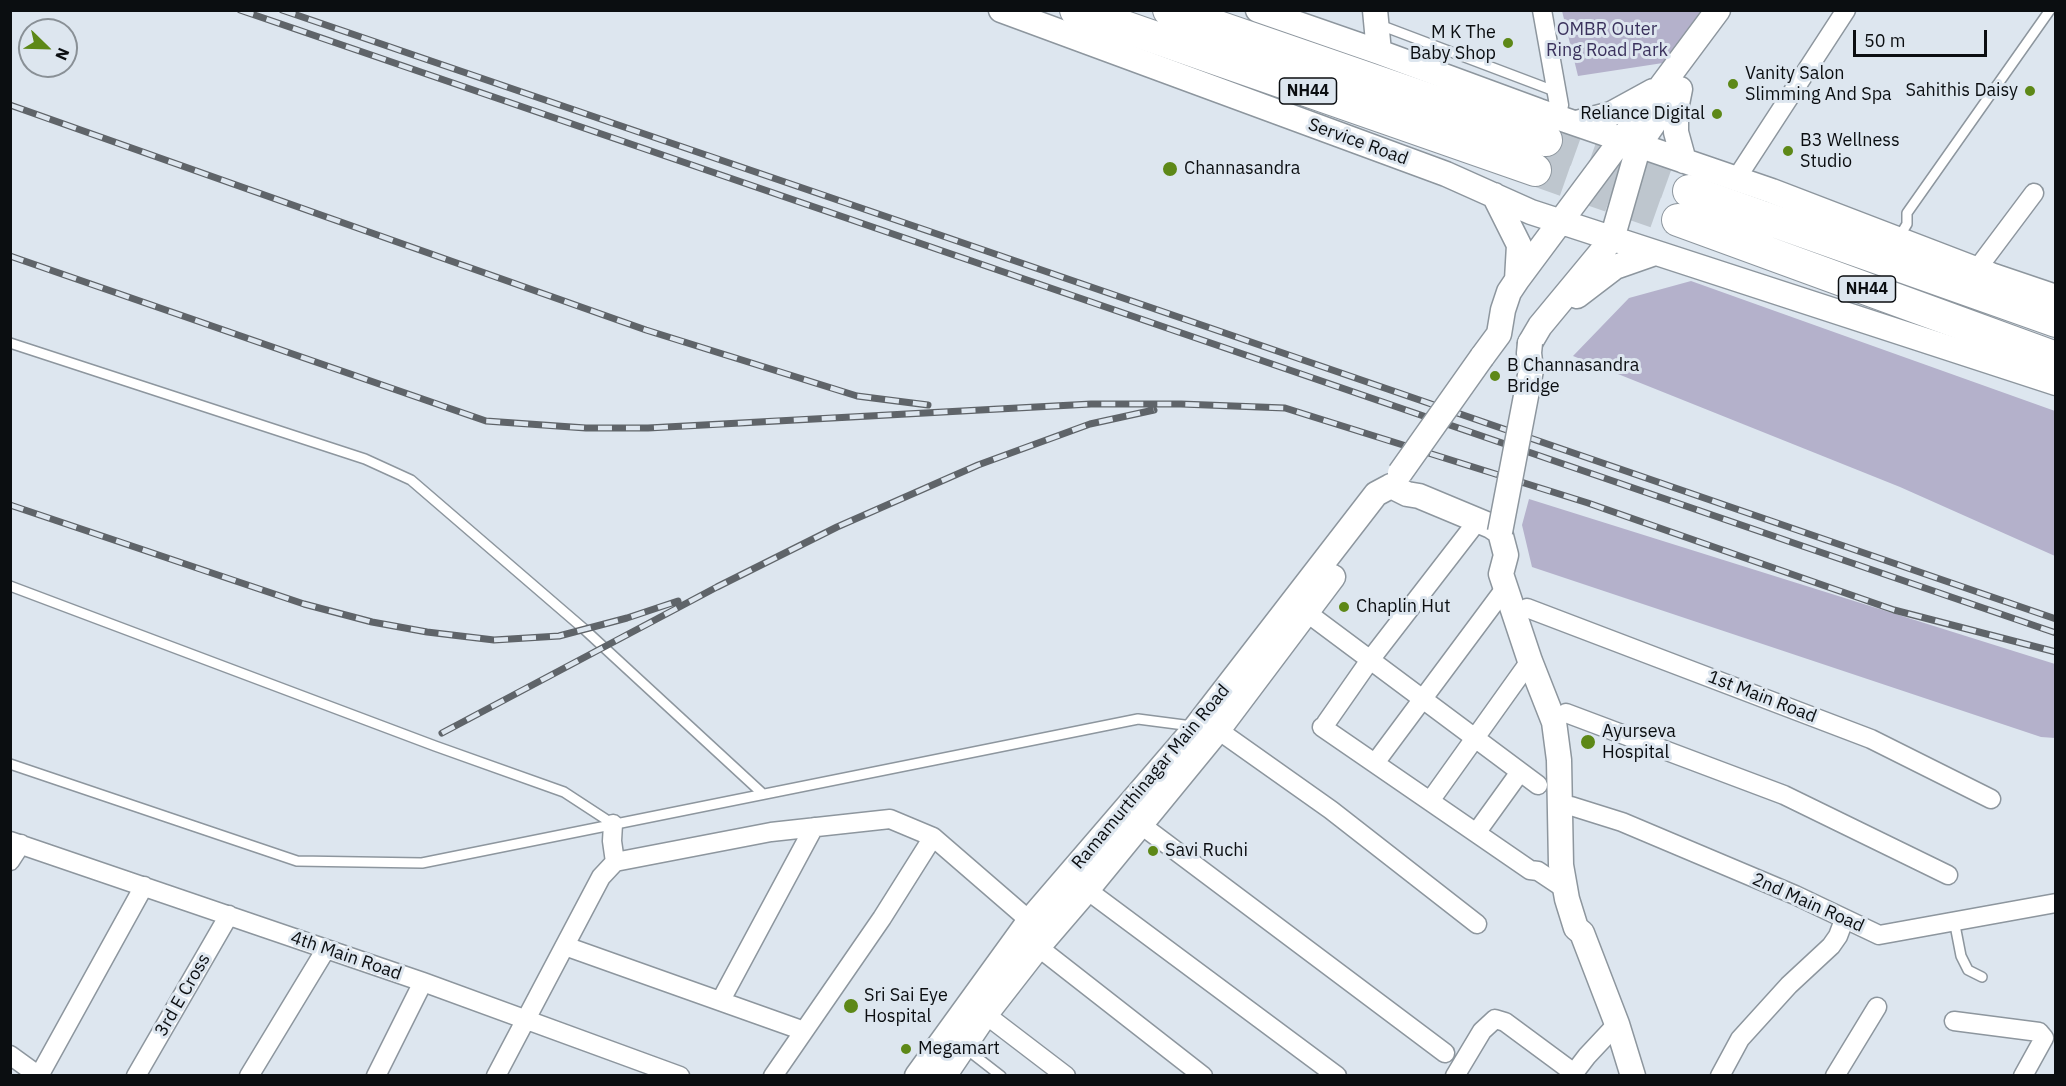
<!DOCTYPE html>
<html>
<head>
<meta charset="utf-8">
<style>
	body { margin:0 }
	#map { position:relative; width:2066px; height:1086px; overflow:hidden; background:#dde6ef; font-family:"IBM Plex Sans",sans-serif }
	canvas { display:block }
	.frame { position:absolute; inset:0; border:12px solid #0b0e11; pointer-events:none }
	.north { position:absolute; left:18px; top:18px; width:60px; height:60px; box-sizing:border-box; background:#dde6ef; border:2px solid #899096; border-radius:50%; rotate:113deg; font-size:16px; font-weight:700; line-height:24px; text-align:center; color:#0b0e11 }
	.north::after { content:''; display:block; margin:auto; width:21px; height:27px; background:#5d8817; clip-path:polygon(50% 0,100% 100%,50% 72%,0 100%) }
	.scale { position:absolute; left:1853px; top:30px; width:134px; height:27px; box-sizing:border-box; border:3px solid #0b0e11; border-top:0; padding-left:8px; font-size:18px; line-height:21px; white-space:nowrap; color:#0b0e11; -webkit-text-stroke:4px #dde6ef; paint-order:stroke }
</style>
</head>
<body>
<div id="map">
<canvas width="2066" height="1086"></canvas>
<div class="frame"></div>
<div class="north">N</div>
<div class="scale">50 m</div>
</div>
<script>
const context = document.querySelector('canvas').getContext('2d');
context.lineJoin = 'round';
function fill(path, color) { context.fillStyle = color; context.fill(path, 'evenodd'); }
const shape = rows => new Path2D(rows.map(r => 'M' + r).join(''));
function stroke(path, color, width, dash) { context.strokeStyle = color; context.lineWidth = width; context.lineCap = dash ? 'butt' : 'round'; context.setLineDash(dash || []); context.stroke(path); }
function label(font, color, halo, rows, align = 'center') {
  context.font = font + ' "IBM Plex Sans",sans-serif'; context.lineWidth = 6; context.setLineDash([]); context.textBaseline = 'middle'; context.strokeStyle = halo; context.fillStyle = color; for (const [text, x, y, turn = 0] of rows) {
    context.save(); context.translate(x, y); context.rotate((+turn || 0) * Math.PI / 180); context.textAlign = isNaN(turn) ? turn : align; if (halo) context.strokeText(text, 0, 0); context.fillText(text, 0, 0); context.restore();
  }
}
fill(shape([
	[1562,11,1713,11,1676,61,1578,76],
	[1691,281,2055,411,2055,556,1900,487,1573,356,1629,298],
	[1529,499,2055,664,2055,738,2041,737,1532,567,1522,525]
]), '#b4b1cb');
stroke(shape([
	[1546,140,1689,191],
	[1535,170,1678,220]
]), '#bec6ce', 32, [32, 16]);
const lane = shape([
	[1380,25,1557,92],
	[1899,237,1907,224,1907,213,2050,10],
	[10,343,365,459,411,480,584,629,763,794],
	[10,586,435,746,564,792,613,824],
	[10,764,297,861,422,863,1138,719,1192,726],
	[1954,920,1961,956,1968,970,1982,977],
	[965,1048,1001,1076]
]);
const street = shape([
	[1542,10,1559,105,1555,116],
	[1736,179,1846,10],
	[1977,269,2034,193],
	[1527,608,1871,739,1991,799],
	[1306,612,1538,785],
	[1566,713,1784,795,1948,875],
	[1326,723,1370,660,1472,528],
	[1322,727,1530,870,1538,871,1565,889],
	[1218,730,1331,810,1477,924],
	[1375,763,1506,587],
	[1430,801,1530,661],
	[1571,806,1622,822,1795,895,1879,935,2056,903],
	[1132,818,1445,1053],
	[613,824,612,841,615,862],
	[1476,833,1520,772],
	[10,841,423,982,680,1076],
	[10,861,21,844],
	[1087,890,1337,1076],
	[565,946,804,1031],
	[1038,947,1203,1076],
	[721,1000,814,827],
	[977,1008,1066,1076],
	[1954,1021,2039,1032,2044,1038,2023,1076],
	[10,1055,39,1076],
	[1574,1073,1587,1056,1617,1024],
	[39,1076,144,886],
	[136,1076,229,915],
	[249,1076,326,949],
	[376,1076,423,982],
	[496,1076,601,877,615,862,771,832,890,819,933,837,1037,927],
	[773,1076,882,918,933,837],
	[1455,1076,1482,1031,1495,1019,1505,1022,1574,1073,1572,1076],
	[1720,1076,1740,1039,1789,985,1831,946,1838,936,1844,920],
	[1835,1076,1877,1007]
]);
const secondary = shape([
	[1001,10,1446,174,1531,212,2056,383],
	[1258,10,1379,52,1539,111,1772,191,1991,275,2056,297],
	[1375,10,1379,52],
	[1680,89,1676,109,1676,132,1684,161],
	[1576,123,1611,114,1653,91],
	[1494,195,1519,245,1517,280],
	[1577,296,1615,267,1655,253],
	[1530,343,1540,326,1612,239,1639,145,1669,101],
	[1482,357,1499,334,1503,310,1509,292,1517,280,1718,10],
	[1391,486,1407,494,1419,496,1491,526,1500,532,1506,555,1501,574,1530,661,1554,722,1559,760,1561,865,1567,899,1576,928,1582,933,1617,1024,1633,1076],
	[917,1076,1030,920,1196,727,1376,494,1391,486],
	[944,1076,985,1015,1038,947,1087,890,1218,730,1333,577]
]);
const highway = shape([
	[1076,10,1535,170],
	[1169,10,1546,140],
	[1689,191,2056,321],
	[1678,220,2056,358]
]);
stroke(lane, '#8d969e', 12);
stroke(street, '#8d969e', 21);
stroke(secondary, '#8d969e', 27);
stroke(highway, '#8d969e', 34);
stroke(lane, '#fff', 9);
stroke(street, '#fff', 18);
stroke(secondary, '#fff', 24);
stroke(highway, '#fff', 32);
const rail = shape([
	[240,10,2056,633],
	[282,10,937,234,2056,619],
	[10,105,646,330,857,396,928,405],
	[10,256,486,421,586,428,648,428,1091,404,1181,404,1285,408,1588,503,1894,610,2056,652],
	[10,505,304,604,372,622,427,632,494,640,559,636,627,618,678,601],
	[442,733,717,587,837,527,978,465,1090,424,1154,410]
]);
stroke(rail, '#5f6469', 7);
stroke(rail, '#dde6ef', 4.5, [14]);
const secondaryBridge = shape([
	[1400,473,1482,357],
	[1500,532,1531,370,1529,353,1530,343]
]);
stroke(secondaryBridge, '#8d969e', 27, []);
stroke(secondaryBridge, '#fff', 24);
for (const [x, y, r, color] of [
	[1508,43,6,"#5d8817"],
	[1733,84,6,"#5d8817"],
	[2030,91,6,"#5d8817"],
	[1717,114,6,"#5d8817"],
	[1788,151,6,"#5d8817"],
	[1170,169,8,"#5d8817"],
	[1495,376,6,"#5d8817"],
	[1344,607,6,"#5d8817"],
	[1588,742,8,"#5d8817"],
	[1153,851,6,"#5d8817"],
	[851,1006,8,"#5d8817"],
	[906,1049,6,"#5d8817"]
]) { const dot = new Path2D(); dot.arc(x, y, r, 0, 2 * Math.PI); context.fillStyle = color; context.fill(dot); stroke(dot, '#dde6ef', 2); }
for (const [x, y, w] of [
	[1308,91,57],
	[1867,289,57]
]) { const box = new Path2D(); box.roundRect(x - w / 2, y - 13, w, 26, 4.5); context.fillStyle = '#dde6ef'; context.fill(box); stroke(box, '#0b0e11', 1.5); }
label('bold 16px', '#0b0e11', null, [
	["NH44",1308,91],
	["NH44",1867,289]
]);
label('18px', '#3b325d', '#dde6ef', [
	["OMBR Outer",1607,30],
	["Ring Road Park",1607,51]
]);
label('18px', '#0b0e11', '#dde6ef', [
	["M K The",1496,33,"right"],
	["Baby Shop",1496,54,"right"],
	["Vanity Salon",1745,74],
	["Slimming And Spa",1745,95],
	["Sahithis Daisy",2018,91,"right"],
	["Reliance Digital",1705,114,"right"],
	["B3 Wellness",1800,141],
	["Studio",1800,162],
	["Channasandra",1184,169],
	["B Channasandra",1507,366],
	["Bridge",1507,387],
	["Chaplin Hut",1356,607],
	["Ayurseva",1602,732],
	["Hospital",1602,753],
	["Savi Ruchi",1165,851],
	["Sri Sai Eye",864,996],
	["Hospital",864,1017],
	["Megamart",918,1049]
], 'left');
label('18px', '#0b0e11', '#dde6ef', [
	["Service Road",1358,142,20],
	["1st Main Road",1762,697,21],
	["Ramamurthinagar Main Road",1151,777,-50],
	["2nd Main Road",1808,903,24],
	["4th Main Road",346,956,19],
	["3rd E Cross",183,995,-60]
]);
</script>
</body>
</html>
